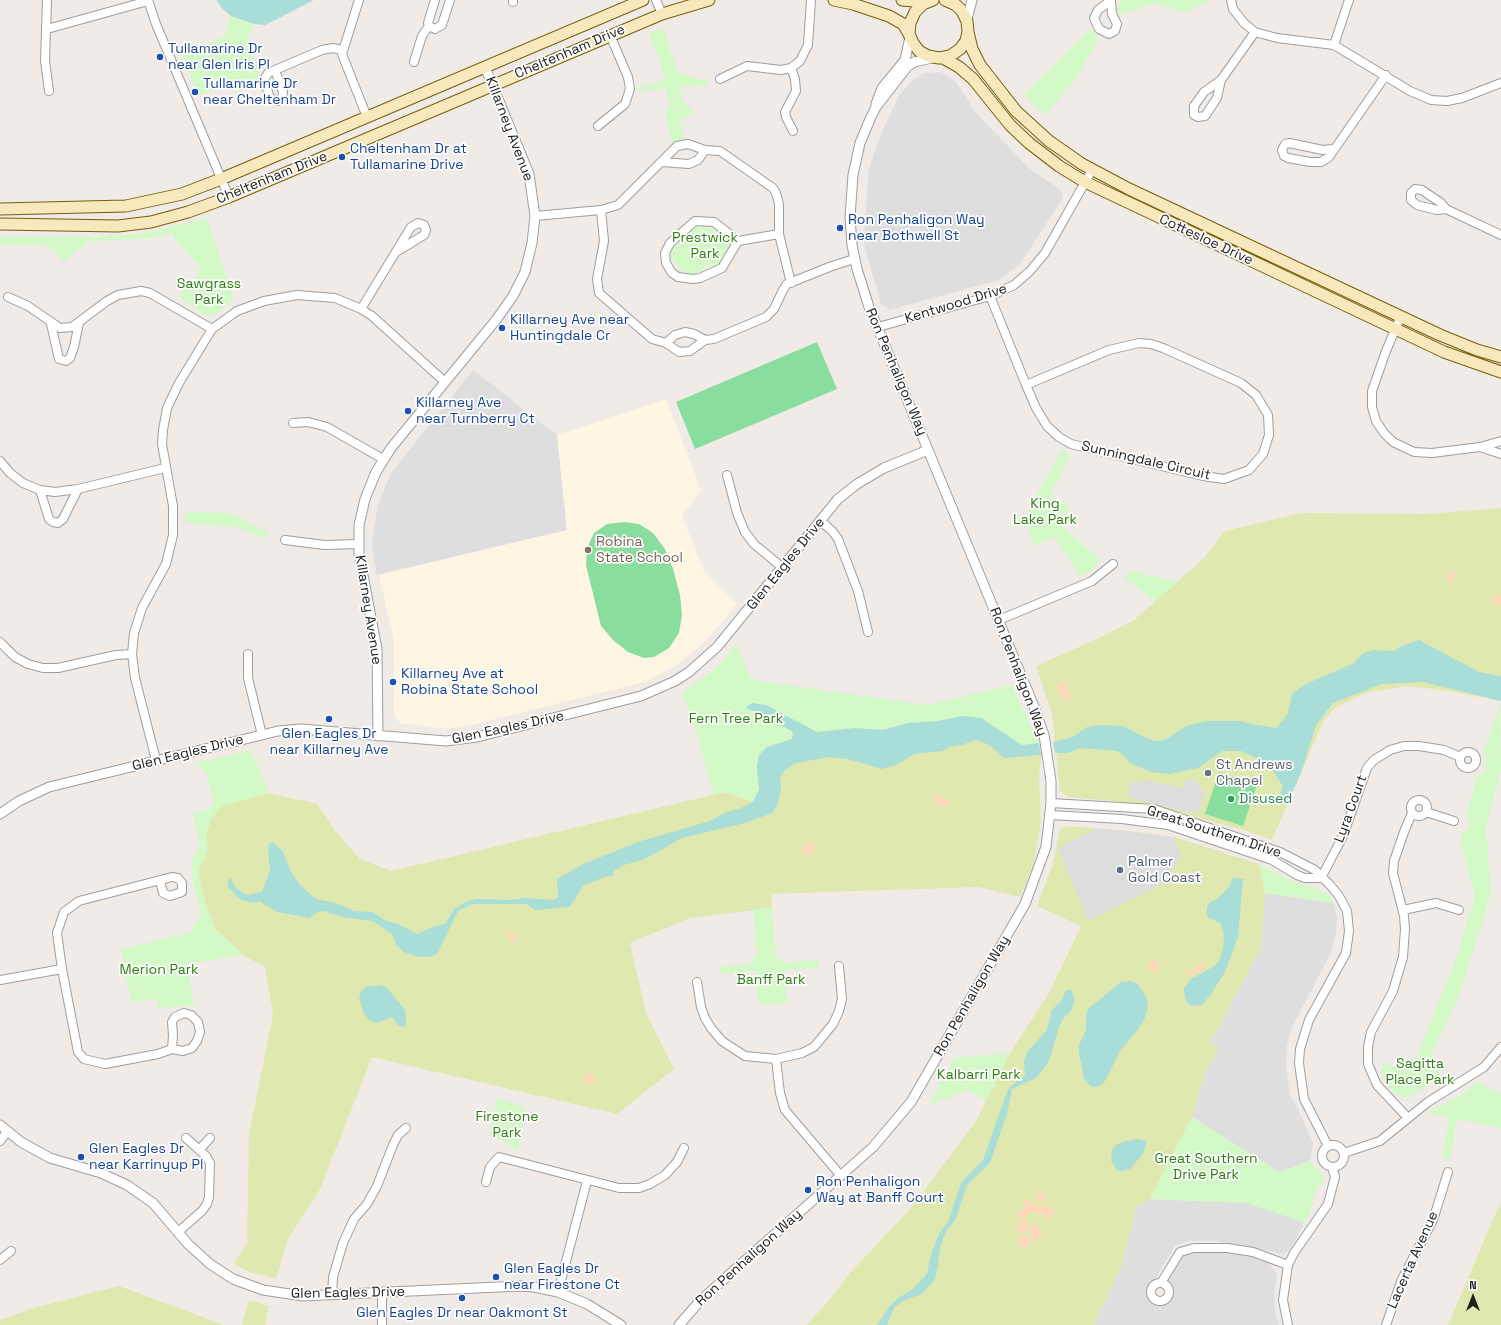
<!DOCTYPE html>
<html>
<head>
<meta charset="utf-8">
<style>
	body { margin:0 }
	#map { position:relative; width:1501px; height:1325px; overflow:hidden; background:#f1ebe7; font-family:"Space Grotesk",sans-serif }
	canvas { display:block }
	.north { position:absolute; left:1453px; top:1277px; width:40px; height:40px; -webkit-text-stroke:3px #fff; paint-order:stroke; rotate:0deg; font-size:11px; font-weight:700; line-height:16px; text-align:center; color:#212121 }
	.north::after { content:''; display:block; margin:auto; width:14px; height:18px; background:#212121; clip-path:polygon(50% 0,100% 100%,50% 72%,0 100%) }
</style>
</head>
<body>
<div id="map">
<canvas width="1501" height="1325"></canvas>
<div class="north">N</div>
</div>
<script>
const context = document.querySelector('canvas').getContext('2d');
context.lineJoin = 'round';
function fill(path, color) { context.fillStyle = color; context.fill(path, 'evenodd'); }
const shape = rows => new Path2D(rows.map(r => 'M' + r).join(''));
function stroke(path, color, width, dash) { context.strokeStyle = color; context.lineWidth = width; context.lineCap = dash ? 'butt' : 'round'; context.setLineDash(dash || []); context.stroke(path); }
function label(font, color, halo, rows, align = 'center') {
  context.font = font + ' "Space Grotesk",sans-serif'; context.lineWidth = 3.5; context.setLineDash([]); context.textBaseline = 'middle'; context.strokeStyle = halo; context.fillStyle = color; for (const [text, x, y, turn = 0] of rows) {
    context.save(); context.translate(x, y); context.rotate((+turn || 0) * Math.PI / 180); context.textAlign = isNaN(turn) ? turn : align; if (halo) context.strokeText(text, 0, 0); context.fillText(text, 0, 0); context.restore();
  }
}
fill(shape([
	[941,72,957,83,975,112,1030,169,1061,190,1063,198,1020,264,999,280,889,310,881,304,865,248,864,238,869,169,881,134,900,94,914,79,925,73],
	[473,370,557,435,567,530,376,575,372,542,378,505,391,473],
	[1265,893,1334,903,1337,918,1336,932,1331,953,1291,1029,1287,1045,1286,1067,1290,1095,1299,1111,1313,1143,1310,1161,1279,1172,1192,1117,1205,1073,1219,1049,1210,1043,1261,948],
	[1150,1199,1247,1203,1304,1222,1296,1239,1288,1251,1283,1254,1216,1241,1188,1241,1175,1246,1158,1274,1156,1284,1152,1291,1152,1296,1157,1300,1163,1300,1168,1297,1168,1288,1161,1283,1180,1252,1227,1248,1271,1259,1270,1265,1277,1274,1274,1295,1275,1312,1279,1325,1094,1325,1121,1267,1136,1207]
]), '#dfdede');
fill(shape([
	[666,399,701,490,682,516,704,571,737,604,720,625,701,645,675,666,645,682,467,726,446,729,400,723,394,715,394,640,379,575,567,530,557,435]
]), '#fef5e3');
fill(shape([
	[1501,508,1501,701,1442,690,1406,686,1365,693,1335,708,1323,722,1272,840,1241,829,1212,822,1155,805,1068,797,1060,791,1052,714,1036,666,1097,639,1134,620,1204,558,1225,531,1301,513,1427,514],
	[899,726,1022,745,1039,743,1041,755,1039,780,1041,821,1033,866,1020,897,979,887,771,894,772,908,690,918,630,943,646,1013,674,1069,617,1114,372,1057,320,1189,288,1239,276,1279,249,1272,234,1264,247,1243,249,1134,273,1014,265,967,243,955,214,928,204,899,198,871,208,850,206,835,211,819,222,805,269,793,317,804,336,832,360,859,391,871,725,792,753,802,757,766],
	[1067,826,1136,832,1174,837,1259,864,1265,893,1261,948,1210,1043,1219,1049,1205,1073,1192,1117,1150,1199,1136,1207,1121,1267,1094,1325,806,1325,826,1304,850,1273,911,1208,975,1123,1010,1053,1049,993,1081,926,1037,906,1052,866,1060,829],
	[1501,1203,1501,1325,1448,1325,1494,1217],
	[119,1286,224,1325,0,1325,0,1320,33,1308],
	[249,1300,269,1306,265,1325,242,1325]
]), '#dfe9af');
fill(shape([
	[1452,569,1456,572,1452,583,1449,584,1446,577],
	[1496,594,1501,596,1501,604,1498,606,1493,604,1493,597],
	[1064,681,1067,683,1070,696,1069,699,1065,701,1062,699,1057,688,1058,684],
	[934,793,939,795,942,799,949,799,949,805,945,807,939,807,933,800],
	[810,841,814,843,813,852,811,855,807,856,803,853,802,846],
	[510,932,518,936,519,940,515,942,506,938,506,933],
	'1148.5 966a5.5 5.5 0 1 1 11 0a5.5 5.5 0 1 1-11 0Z',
	[1203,963,1206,965,1205,968,1188,977,1186,975,1188,971,1194,969,1199,964],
	'583.5 1079a5.5 5.5 0 1 1 11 0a5.5 5.5 0 1 1-11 0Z',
	'1036 1197a5 5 0 1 1 10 0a5 5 0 1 1-10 0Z',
	[1026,1199,1032,1202,1033,1205,1051,1207,1053,1209,1053,1215,1046,1220,1041,1213,1034,1214,1030,1211,1026,1219,1021,1219,1017,1212,1024,1208,1023,1202],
	'1016 1227a6 6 0 1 1 12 0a6 6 0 1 1-12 0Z',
	[1031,1224,1036,1225,1041,1230,1042,1235,1036,1241,1031,1239,1029,1228],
	'1018 1241a6 6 0 1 1 12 0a6 6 0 1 1-12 0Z'
]), '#fdd8b9');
fill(shape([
	[1121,0,1211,0,1184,13,1155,3,1120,15,1117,10],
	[231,16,253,24,247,42,259,69,257,83,239,91,224,85,199,95,182,55,224,37],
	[663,28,677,71,695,79,707,79,707,85,682,87,680,96,683,102,693,112,680,123,685,139,672,143,665,112,670,105,665,88,637,92,636,89,666,79,649,33],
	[1090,29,1099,37,1076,79,1044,115,1024,94],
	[207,218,233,299,219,312,212,315,205,315,178,296,202,269,175,240,173,233,142,239,89,241,64,261,50,246,0,244,0,237,96,237,139,234],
	[697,226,712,228,725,239,727,237,730,240,730,245,728,252,719,265,714,268,712,264,702,267,703,271,691,275,680,272,681,268,676,265,673,258,670,259,670,254,677,244,679,245,692,233,690,231],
	[1062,449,1070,453,1050,497,1070,506,1057,522,1100,559,1093,570,1081,576,1054,537,1033,546,1025,517],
	[185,511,232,514,268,532,265,538,237,527,185,523],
	[1131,571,1178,582,1155,601,1123,577],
	[736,644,752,680,927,705,1012,685,1039,743,1022,745,981,719,963,716,938,721,908,723,883,730,846,729,817,732,800,723,792,739,767,747,757,766,759,789,753,802,725,792,713,795,698,736,682,693,717,667],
	[1500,701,1501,768,1486,826,1491,894,1458,998,1431,1055,1442,1077,1410,1096,1401,1097,1392,1091,1383,1080,1382,1063,1399,1067,1417,1056,1456,959,1475,896,1460,841,1464,829,1468,830,1470,819,1466,818,1476,778,1485,772,1486,758,1483,748,1487,745],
	[251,750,269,793,222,806,211,819,206,835,208,850,198,871,204,899,214,928,243,955,187,964,194,1005,159,1008,156,999,131,1002,121,949,189,933,201,914,192,878,192,859,200,844,193,813,210,809,214,802,206,772,196,763],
	[1259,864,1292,881,1317,889,1327,894,1334,903,1265,893],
	[772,908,776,956,784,963,817,960,818,968,785,970,787,1003,759,1005,756,971,720,974,720,967,748,965,757,955,753,909],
	[1010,1053,986,1101,968,1090,928,1105,955,1058],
	[1477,1082,1501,1095,1501,1128,1457,1119,1450,1159,1443,1158,1449,1117,1432,1114,1430,1111,1462,1095],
	[498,1098,526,1108,517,1151,504,1141,489,1135],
	[1192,1117,1279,1172,1310,1161,1322,1174,1324,1181,1319,1186,1311,1204,1311,1213,1304,1222,1247,1203,1150,1199]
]), '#d3f9c7');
fill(shape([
	[817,342,837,389,695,449,676,402],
	[625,522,639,524,653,533,665,549,673,569,680,595,682,615,679,633,669,648,654,657,644,658,628,652,613,640,601,626,586,565,587,548,594,533,607,524],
	[1219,772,1257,785,1243,826,1205,814]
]), '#88dd9f');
fill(shape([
	[1186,779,1201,784,1199,790,1205,792,1198,813,1192,811,1191,813,1128,797,1131,781,1139,782,1145,780,1183,788],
	[1097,828,1174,837,1181,857,1164,883,1088,921,1058,848]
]), '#ddd');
fill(shape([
	[216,0,314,0,265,25,254,24,231,16,223,9],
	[1419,640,1479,672,1501,676,1501,701,1423,682,1382,684,1333,703,1316,725,1302,770,1291,796,1279,796,1283,786,1267,763,1241,751,1222,751,1198,768,1169,774,1151,772,1130,763,1124,756,1117,751,1080,748,1068,753,1055,753,1053,742,1073,737,1087,727,1099,725,1123,726,1142,736,1156,741,1165,740,1186,726,1206,721,1241,721,1251,724,1277,728,1288,713,1292,694,1306,684,1354,663,1362,654,1372,650,1394,651,1401,646],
	[752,703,766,705,817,732,855,728,883,730,908,723,938,721,963,716,981,718,1022,745,1039,743,1041,755,1004,758,992,747,981,741,974,740,962,745,949,747,943,751,914,754,896,765,882,769,848,759,829,757,796,763,785,770,780,777,781,789,777,806,772,813,745,823,682,838,643,860,624,865,614,871,613,876,604,877,583,886,570,907,536,910,526,904,472,904,458,911,437,954,430,957,418,957,404,952,396,945,392,934,373,921,342,917,324,911,318,912,309,918,277,912,259,901,253,903,241,900,227,886,230,877,236,888,246,895,262,892,270,871,268,850,269,844,272,842,282,850,291,872,300,885,312,896,319,900,336,903,354,911,373,912,386,921,398,924,417,934,433,927,445,924,454,909,467,901,477,899,509,900,525,898,554,900,558,897,557,879,581,865,641,841,710,821,726,812,739,809,753,802,759,789,757,766,759,755,767,747,792,739,793,732,764,715,745,708],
	[1232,878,1243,879,1238,937,1225,972,1211,994,1202,1005,1192,1006,1186,1001,1184,989,1191,979,1213,967,1219,961,1223,948,1224,938,1222,926,1220,923,1207,917,1207,907,1210,902,1216,900,1230,886],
	[1131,981,1137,983,1146,996,1148,1005,1146,1015,1140,1027,1120,1051,1105,1081,1098,1087,1092,1087,1088,1084,1084,1078,1079,1052,1079,1045,1086,1030,1086,1016,1088,1009,1121,982],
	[380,985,387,988,405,1010,406,1023,405,1027,399,1026,392,1017,377,1023,369,1020,364,1014,359,998,361,991,366,987],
	[1066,990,1071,990,1074,996,1074,1004,1070,1012,1064,1017,1059,1027,1050,1058,1046,1066,1036,1078,1012,1089,1007,1114,990,1163,967,1185,956,1218,946,1232,941,1244,936,1276,933,1282,921,1294,901,1302,894,1308,887,1325,877,1325,890,1306,898,1298,912,1290,927,1274,931,1254,940,1232,948,1222,961,1183,983,1160,1007,1092,1011,1086,1025,1075,1024,1062,1027,1052,1046,1031,1051,1017,1050,1012,1062,1000],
	[1138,1139,1147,1141,1143,1154,1130,1169,1122,1171,1117,1170,1111,1161,1112,1150,1116,1145,1122,1142]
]), '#a9ddd7');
const minor = shape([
	[47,0,45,61,49,91],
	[148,0,156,24,229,197],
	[359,0,342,54,367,117],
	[435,0,428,23,429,26,435,29,442,25,450,0],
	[513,0,513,2],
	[656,0,662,14],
	[1231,0,1233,9,1244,23,1255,32,1277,38,1334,45,1410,91,1431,100,1447,101,1462,98,1501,83],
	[1110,1,1098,10,1094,18,1099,29,1109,34,1115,31,1117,24,1112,14,1111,0],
	[47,29,148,1],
	[1334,45,1349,0],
	[414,62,422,36,429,26],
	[791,68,795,79,796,91,785,112,786,117,793,131],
	[275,70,268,73,264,80,270,98,278,101,282,98,283,92,275,70,322,50,333,48,342,50],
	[720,79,747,66,781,70,791,68,800,61,808,45,811,0],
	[1221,80,1204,92,1194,106,1194,115,1198,117,1205,116,1217,98,1221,80,1255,32],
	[598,126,625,104,630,89,628,77,610,35],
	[1333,149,1323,150,1289,143,1285,144,1282,150,1284,156,1288,158,1310,162,1321,162,1329,157,1386,75],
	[662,162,689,164,698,160,705,150],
	[1446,209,1437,210,1417,205,1411,200,1411,193,1415,189,1422,190,1441,203,1446,209,1501,235],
	[601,210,604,241,597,279,599,293,652,339,666,343,679,352,690,351,705,340,714,339,766,317,774,309,783,290,787,284,832,266,854,259],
	[535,216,601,210,618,205,677,146,688,144,705,150,720,151,773,188,776,193,779,204,779,234,791,283],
	[738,241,722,268,700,278,693,279,678,277,672,273,666,263,665,253,670,243,695,221,714,222,738,241,779,234],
	[990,296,1026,385],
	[8,297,28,306,60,328,72,327,107,301,118,295,141,291,150,293,212,329],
	[361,309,411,227,418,223,424,225,426,230,424,235,396,252],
	[1401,316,1386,351,1372,391,1372,407,1376,421,1384,433,1393,442,1414,452,1432,453,1480,447],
	[51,324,59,359,66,361,70,358,74,347,79,323],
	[878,327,990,296,1014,285,1030,271,1045,253,1092,170],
	[666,343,675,335,685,332,694,334,705,340],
	[1139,343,1151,344,1163,348,1241,383,1256,395,1268,415,1269,435,1263,454,1249,470,1224,479,1203,476,1071,444,1059,437,1047,426,1036,408,1026,385,1109,350,1139,343],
	[293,423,308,422,327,427,383,459],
	[1501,441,1480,447,1501,454],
	[0,461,10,473,23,483,40,490,55,492,78,489,165,468],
	[727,475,737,513,745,532,754,544,783,568],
	[40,490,49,519,53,522,58,523,63,519,78,489],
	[821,521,833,532,838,539,858,591,868,632],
	[285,540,325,545,358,544],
	[999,620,1092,581,1113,564],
	[0,642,15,657,28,664,43,668,58,668,116,655,132,654],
	[248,654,248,678,262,735],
	'1460 760a8 8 0 1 1 16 0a8 8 0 1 1-16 0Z',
	[156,760,135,678,132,654,134,633,142,608,166,564,173,535,173,506,162,444,163,430,167,408,179,383,212,329,237,311,264,301,297,295,335,298,361,309,372,316,445,382],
	'1411 808a8 8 0 1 1 16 0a8 8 0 1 1-16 0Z',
	[1051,803,1154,809,1280,852,1315,870,1331,886,1339,896,1347,911,1349,931,1346,953,1309,1020,1300,1049,1299,1063,1304,1099,1328,1146],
	[1426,812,1454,821],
	[1050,815,1122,819,1168,825,1272,860,1297,875,1305,878,1321,878],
	[1321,878,1343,836,1367,768,1374,760,1390,750,1404,746,1419,746,1444,750,1460,757],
	[160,881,163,893,170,896,182,892,182,883,178,878,172,877,79,901,64,912,57,933,62,969,78,1052,84,1059,105,1064,158,1054,172,1049,183,1051,192,1048,197,1041,200,1032,198,1022,191,1015,184,1013,175,1017,172,1022,173,1035,172,1049],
	[1403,910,1436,903,1459,910],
	[0,980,62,969],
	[697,982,701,1007,705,1018,711,1028,722,1041,745,1056,776,1059,802,1053,814,1047,833,1024,839,1011,842,999,839,966],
	[776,1059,780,1093,785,1110,841,1176],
	[1408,1118,1377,1085,1368,1064,1368,1047,1371,1032,1393,991,1403,957,1405,929,1404,916,1393,873,1394,861,1404,832,1412,813],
	[0,1141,7,1132],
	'1322 1156a11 11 0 1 1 22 0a11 11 0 1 1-22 0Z',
	[199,1150,210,1138],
	[1344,1153,1380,1141,1428,1102,1484,1067,1501,1047],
	[486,1182,490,1167,499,1157,619,1188,639,1188,650,1184,665,1175,677,1162,684,1148],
	[178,1232,202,1211,207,1204,209,1197,210,1163,206,1156,186,1138],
	[0,1260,11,1251],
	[1161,1283,1180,1252,1194,1248,1227,1248,1253,1252,1288,1265],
	'1151 1292a9 9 0 1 1 18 0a9 9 0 1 1-18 0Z',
	[558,1292,587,1181],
	[332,1295,333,1277,343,1243,354,1219,367,1204,377,1186,393,1145,398,1135,406,1128],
	[382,1325,382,1293],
	[1288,1325,1283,1300,1288,1265,1294,1253,1328,1204,1335,1177,1332,1167],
	[1386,1325,1402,1279,1433,1220,1448,1172]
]);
const tertiary = shape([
	[967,19,972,0],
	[876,104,882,88,905,60,910,37],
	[378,736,377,649,359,554,359,525,365,499,376,472,391,448,496,320,513,296,525,272,532,243,535,216,529,174,485,67],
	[0,814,19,801,49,787,278,731,301,729,446,741,477,737,641,696,675,681,689,672,717,647,838,499,857,484,884,468,928,450],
	[0,1125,21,1142,50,1158,101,1173,127,1185,153,1203,188,1244,210,1264,233,1279,263,1290,303,1296,520,1286,534,1287,558,1292,587,1304,621,1325],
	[679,1325,701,1300,731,1273,873,1147,911,1102,1025,904,1046,847,1051,803,1051,781,1044,735,1033,704,869,307,857,269,852,245,850,217,853,175,860,143,871,117,876,107,907,67,914,62,932,58]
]);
const secondary = shape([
	[834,0,853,4,889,16,903,24,909,34],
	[902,0,926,2],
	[933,0,923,4,915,12,910,23,909,34,913,43,919,51,928,56,939,58,950,56,960,49,966,41,968,32,967,21,962,11,956,5,945,0],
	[968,32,972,49,980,65,1016,111,1049,141,1082,164,1129,189,1440,335,1477,350,1501,357],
	[943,58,959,67,973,79,1010,125,1029,143,1059,166,1085,182,1444,352,1501,372],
	[0,209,126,206,182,194,221,179,643,0],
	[0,224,118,226,151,222,188,212,229,197,662,14,709,0]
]);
stroke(minor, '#9e9e9e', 10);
stroke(tertiary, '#9e9e9e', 11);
stroke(secondary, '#785e08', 13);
stroke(minor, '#fff', 8);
stroke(tertiary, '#fff', 9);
stroke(secondary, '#f8e8be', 11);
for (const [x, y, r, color] of [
	[160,57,4,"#1a4fb4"],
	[195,92,4,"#1a4fb4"],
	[342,157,4,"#1a4fb4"],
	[840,228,4,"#1a4fb4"],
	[502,328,4,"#1a4fb4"],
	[408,411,4,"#1a4fb4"],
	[588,550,4,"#8d6e63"],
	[393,682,4,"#1a4fb4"],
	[329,719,4,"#1a4fb4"],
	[1208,773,4,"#6b7280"],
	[1231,799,4,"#2e9e5b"],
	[1120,870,4,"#5c6f8a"],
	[81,1157,4,"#1a4fb4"],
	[808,1190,4,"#1a4fb4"],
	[496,1277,4,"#1a4fb4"],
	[462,1298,4,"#1a4fb4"]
]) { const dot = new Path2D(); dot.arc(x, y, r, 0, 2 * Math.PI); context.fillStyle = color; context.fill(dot); stroke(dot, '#fff', 1.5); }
label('14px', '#164399', '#fff', [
	["Tullamarine Dr",168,49],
	["near Glen Iris Pl",168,65],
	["Tullamarine Dr",203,84],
	["near Cheltenham Dr",203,100],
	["Cheltenham Dr at",350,149],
	["Tullamarine Drive",350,165],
	["Ron Penhaligon Way",848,220],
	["near Bothwell St",848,236],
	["Killarney Ave near",510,320],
	["Huntingdale Cr",510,336],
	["Killarney Ave",416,403],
	["near Turnberry Ct",416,419],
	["Killarney Ave at",401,674],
	["Robina State School",401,690],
	["Glen Eagles Dr",329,734,"center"],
	["near Killarney Ave",329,750,"center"],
	["Glen Eagles Dr",89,1149],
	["near Karrinyup Pl",89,1165],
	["Ron Penhaligon",816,1182],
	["Way at Banff Court",816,1198],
	["Glen Eagles Dr",504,1269],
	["near Firestone Ct",504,1285],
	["Glen Eagles Dr near Oakmont St",462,1313,"center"]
], 'left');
label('14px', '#212121', '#fff', [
	["Cheltenham Drive",570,52,-23],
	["Killarney Avenue",509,129,69],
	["Cheltenham Drive",272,178,-22],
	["Cottesloe Drive",1206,240,25],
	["Kentwood Drive",956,304,-17],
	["Ron Penhaligon Way",896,372,67],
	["Sunningdale Circuit",1146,461,13],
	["Glen Eagles Drive",786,564,-51],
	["Killarney Avenue",368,610,81],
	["Ron Penhaligon Way",1018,672,69],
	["Glen Eagles Drive",508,728,-12],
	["Glen Eagles Drive",188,753,-14],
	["Lyra Court",1351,809,-70],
	["Great Southern Drive",1214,832,18],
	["Ron Penhaligon Way",972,996,-60],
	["Ron Penhaligon Way",749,1258,-42],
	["Lacerta Avenue",1413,1260,-66],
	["Glen Eagles Drive",348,1293,-1]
]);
label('14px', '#2b7f0e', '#fff', [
	["Prestwick",705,238],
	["Park",705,254],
	["Sawgrass",209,284],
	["Park",209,300],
	["King",1045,504],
	["Lake Park",1045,520],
	["Fern Tree Park",736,719],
	["Merion Park",159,970],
	["Banff Park",771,980],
	["Sagitta",1420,1064],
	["Place Park",1420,1080],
	["Kalbarri Park",979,1075],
	["Firestone",507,1117],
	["Park",507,1133],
	["Great Southern",1206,1159],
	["Drive Park",1206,1175]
]);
label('14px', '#785e54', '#fff', [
	["Robina",596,542],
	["State School",596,558]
], 'left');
label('14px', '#5b616d', '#fff', [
	["St Andrews",1216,765],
	["Chapel",1216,781]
], 'left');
label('14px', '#27864d', '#fff', [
	["Disused",1239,799]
], 'left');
label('14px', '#4e5e75', '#fff', [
	["Palmer",1128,862],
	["Gold Coast",1128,878]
], 'left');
</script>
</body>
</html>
